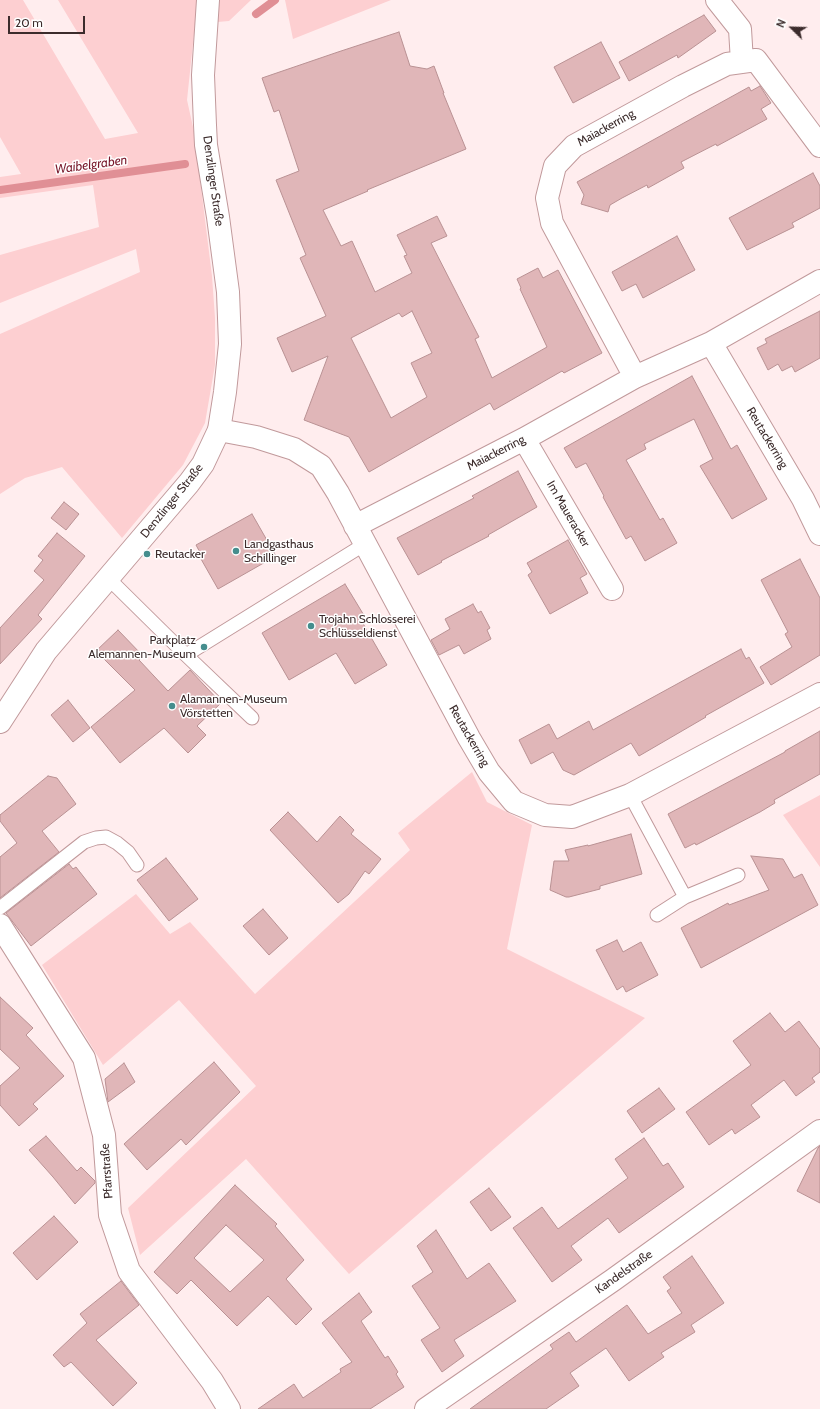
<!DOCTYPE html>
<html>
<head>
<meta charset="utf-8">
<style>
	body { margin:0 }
	#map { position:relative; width:820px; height:1409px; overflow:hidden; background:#ffedee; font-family:Cabin,sans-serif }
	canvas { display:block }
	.north { position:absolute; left:772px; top:8px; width:40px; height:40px; -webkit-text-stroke:3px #fff; paint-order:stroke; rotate:293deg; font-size:11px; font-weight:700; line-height:16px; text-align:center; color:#3c2c2c }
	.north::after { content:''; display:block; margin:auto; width:14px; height:18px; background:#3c2c2c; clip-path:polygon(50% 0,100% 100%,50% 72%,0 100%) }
	.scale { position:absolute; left:8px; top:16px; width:77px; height:18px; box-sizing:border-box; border:2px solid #3c2c2c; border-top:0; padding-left:5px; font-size:12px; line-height:14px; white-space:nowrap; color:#3c2c2c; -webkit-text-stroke:3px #fff; paint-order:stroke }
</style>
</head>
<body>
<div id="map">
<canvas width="820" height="1409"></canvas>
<div class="north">N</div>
<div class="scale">20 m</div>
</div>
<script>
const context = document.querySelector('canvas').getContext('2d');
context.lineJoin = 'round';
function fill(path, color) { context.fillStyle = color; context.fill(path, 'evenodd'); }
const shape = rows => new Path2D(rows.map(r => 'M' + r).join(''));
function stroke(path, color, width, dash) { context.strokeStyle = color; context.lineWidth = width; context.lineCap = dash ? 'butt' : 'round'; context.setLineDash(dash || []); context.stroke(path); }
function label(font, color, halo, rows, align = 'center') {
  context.font = font + ' Cabin,sans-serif'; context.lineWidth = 3; context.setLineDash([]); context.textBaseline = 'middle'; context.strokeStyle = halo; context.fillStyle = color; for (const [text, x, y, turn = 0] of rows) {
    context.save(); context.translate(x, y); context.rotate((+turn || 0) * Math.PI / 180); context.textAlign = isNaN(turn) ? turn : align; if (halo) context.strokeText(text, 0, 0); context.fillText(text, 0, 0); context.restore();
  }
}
fill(shape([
	[0,0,23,0,105,139,138,133,58,0,251,0,229,21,195,24,187,100,197,145,199,171,212,276,215,318,215,365,205,423,183,465,122,538,62,467,25,478,0,494,0,334,140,272,136,249,0,303,0,255,99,227,93,185,0,198,0,177,21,174,0,137],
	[285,0,391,0,293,39],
	[472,772,487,802,532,825,507,949,645,1018,349,1274,246,1159,140,1255,128,1208,256,1086,179,1000,103,1065,42,965,136,894,170,934,190,922,255,994,410,850,398,833],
	[820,795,820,867,783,815]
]), '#fdcfd1');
stroke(shape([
	[256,14,275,0],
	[0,190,185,164]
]), '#e08f95', 8);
const building = shape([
	[704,15,716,31,678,58,677,55,629,81,619,62,704,15],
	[399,32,410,66,427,69,434,66,444,93,443,93,466,149,367,190,368,191,323,210,341,246,352,241,375,292,412,273,404,256,407,255,397,235,437,216,447,236,431,243,479,337,475,339,492,378,547,347,520,289,521,288,517,279,538,268,543,278,558,270,602,353,564,373,562,371,494,410,490,403,369,472,349,437,304,420,328,356,292,372,277,338,326,316,300,258,306,255,276,180,299,171,279,110,274,112,262,78,338,52,399,32],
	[412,311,432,353,411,363,427,397,391,418,351,338,399,313,402,317,412,311],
	[601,42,620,78,573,103,554,67,601,42],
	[760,86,771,103,761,109,767,119,717,146,716,144,681,162,684,168,648,188,647,185,622,198,610,205,608,212,581,204,584,195,577,182,749,87,751,91,760,86],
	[813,173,820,186,820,208,792,223,794,227,747,250,729,218,813,173],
	[677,236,695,270,643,298,636,284,622,291,612,272,677,236],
	[820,311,820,358,795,372,792,366,782,371,778,364,768,370,757,348,767,343,765,339,820,311],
	[692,376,731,449,737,445,767,499,732,519,700,466,713,459,694,419,644,444,646,449,626,460,660,520,663,518,677,543,645,561,631,536,626,539,603,497,604,496,586,463,576,468,564,448,692,376],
	[518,471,537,507,488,535,489,536,441,561,442,562,418,575,397,538,474,498,472,496,518,471],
	[64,502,79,514,66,530,51,518,64,502],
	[252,514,276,556,218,589,201,559,203,558,196,545,252,514],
	[57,533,85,556,38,615,42,619,0,664,0,628,44,580,34,571,43,560,38,556,57,533],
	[568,540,587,574,580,578,588,593,550,614,528,575,532,572,527,563,568,540],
	[800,559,820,598,820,655,771,685,760,667,792,647,785,634,788,632,761,580,800,559],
	[345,584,365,617,361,620,387,665,355,684,336,653,289,680,262,633,345,584],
	[473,604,478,613,481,611,490,628,487,630,491,639,464,654,459,645,439,655,431,640,450,629,445,619,473,604],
	[118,630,143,656,139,660,168,691,190,670,221,703,197,726,206,735,188,753,164,728,120,763,91,727,135,690,96,651,118,630],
	[741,649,746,659,749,657,764,683,705,716,706,717,639,756,631,743,574,775,563,770,553,752,531,764,519,740,549,724,557,739,589,721,593,730,741,649],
	[68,700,90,728,73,742,51,715,68,700],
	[820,731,820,774,774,800,775,803,760,812,696,845,695,843,685,848,668,814,785,752,785,751,820,731],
	[48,776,57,778,76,804,42,831,59,852,0,898,0,857,17,843,0,821,0,815,48,776],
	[288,812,317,842,340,816,354,830,351,834,381,859,369,874,365,871,349,894,338,903,270,830,288,812],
	[631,834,642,874,600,886,600,889,569,897,566,897,550,890,554,861,569,861,565,850,588,845,588,846,631,834],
	[751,856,783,859,794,878,802,874,818,905,701,968,681,928,728,903,729,905,769,890,751,856],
	[166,858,198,899,169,921,137,880,166,858],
	[69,864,73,869,76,867,97,894,31,946,6,913,69,864],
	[263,909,288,938,269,955,243,926,263,909],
	[617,940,623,952,641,942,658,975,626,992,623,986,617,990,596,950,617,940],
	[0,997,33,1028,26,1035,64,1076,33,1104,38,1109,19,1126,0,1105,0,1086,20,1068,0,1049,0,997],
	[770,1013,785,1032,799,1021,820,1049,820,1072,812,1078,815,1082,796,1096,784,1080,751,1105,760,1117,735,1134,732,1129,709,1145,686,1112,751,1065,733,1041,770,1013],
	[214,1062,240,1092,186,1145,181,1139,147,1170,124,1144,214,1062],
	[124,1063,135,1082,108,1102,105,1079,124,1063],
	[659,1088,675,1109,642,1133,627,1111,659,1088],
	[46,1136,77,1171,81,1167,95,1181,95,1183,75,1204,53,1177,29,1150,46,1136],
	[644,1138,663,1166,668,1163,684,1187,619,1233,608,1218,571,1246,582,1260,552,1282,513,1228,542,1207,558,1229,628,1178,615,1159,644,1138],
	[820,1146,820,1203,797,1191,818,1148,820,1146],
	[235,1185,277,1224,275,1226,304,1260,286,1279,312,1309,296,1325,268,1296,237,1326,191,1280,177,1294,154,1272,235,1185],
	[226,1225,264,1260,230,1292,194,1258,226,1225],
	[489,1188,511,1217,491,1231,470,1202,489,1188],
	[54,1216,78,1242,37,1280,13,1253,54,1216],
	[436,1230,467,1279,489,1263,516,1301,454,1340,464,1356,442,1372,421,1340,440,1328,412,1286,433,1272,417,1246,436,1230],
	[692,1256,724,1303,691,1325,695,1332,661,1353,664,1357,629,1381,606,1348,570,1373,579,1386,546,1409,470,1409,553,1349,550,1345,569,1332,576,1342,627,1305,648,1334,682,1313,667,1291,671,1288,663,1277,692,1256],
	[121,1281,139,1305,96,1340,137,1383,113,1406,71,1362,64,1367,53,1355,87,1323,80,1314,121,1281],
	[359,1293,372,1312,361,1321,385,1358,388,1356,398,1372,396,1374,404,1387,370,1409,258,1409,294,1384,303,1398,341,1372,340,1369,352,1362,322,1323,359,1293]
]);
fill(building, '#e0b6b8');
stroke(building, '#b99193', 1);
const service = shape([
	[107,577,186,655,252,718],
	[186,655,365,544],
	[630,795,685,897],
	[0,908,84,842,96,838,106,837,117,843,128,852,137,865],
	[657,915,685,897,738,875]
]);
const minor = shape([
	[717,0,740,29,742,62],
	[711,343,803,499,820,534],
	[635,377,552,223,547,198,555,166,574,146,683,86,727,64,756,60,820,146],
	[219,430,256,437,294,449,321,466,338,493,469,738,489,772,514,802,545,815,572,817,630,795,820,694],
	[524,439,612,589],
	[355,526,524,439,635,377,711,343,820,281],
	[0,925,84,1058,104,1135,110,1215,129,1271,212,1381,229,1409],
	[426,1409,613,1280,820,1131]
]);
const tertiary = shape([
	[0,722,46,651,189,483,203,464,219,430,225,392,230,344,228,292,218,217,206,145,205,125,203,75,208,0]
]);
stroke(service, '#c1999b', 15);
stroke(minor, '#c1999b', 24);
stroke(tertiary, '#c1999b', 24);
stroke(service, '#fff', 13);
stroke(minor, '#fff', 22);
stroke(tertiary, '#fff', 22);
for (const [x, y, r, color] of [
	[236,551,4,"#458d8d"],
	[147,554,4,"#458d8d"],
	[311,626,4,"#458d8d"],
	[204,647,4,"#458d8d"],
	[172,706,4,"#458d8d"]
]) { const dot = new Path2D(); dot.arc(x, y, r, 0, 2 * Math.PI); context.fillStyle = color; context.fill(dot); stroke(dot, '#fff', 1.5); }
label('12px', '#3c2c2c', '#fff', [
	["Maiackerring",606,128,-29],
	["Denzlinger Straße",213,181,82],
	["Reutackerring",767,438,59],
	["Maiackerring",496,453,-27],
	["Denzlinger Straße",172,501,-51],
	["Im Maueracker",568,514,60],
	["Reutackerring",469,736,60],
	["Pfarrstraße",107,1171,-94],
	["Kandelstraße",624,1272,-35]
]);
label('12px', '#3c2c2c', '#fff', [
	["Landgasthaus",244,544],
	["Schillinger",244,558],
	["Reutacker",155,554],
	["Trojahn Schlosserei",319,619],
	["Schlüsseldienst",319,633],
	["Parkplatz",196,640,"right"],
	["Alemannen-Museum",196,654,"right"],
	["Alamannen-Museum",180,699],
	["Vörstetten",180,713]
], 'left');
label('italic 13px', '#78182b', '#fff', [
	["Waibelgraben",91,165,-8]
]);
</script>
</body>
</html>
